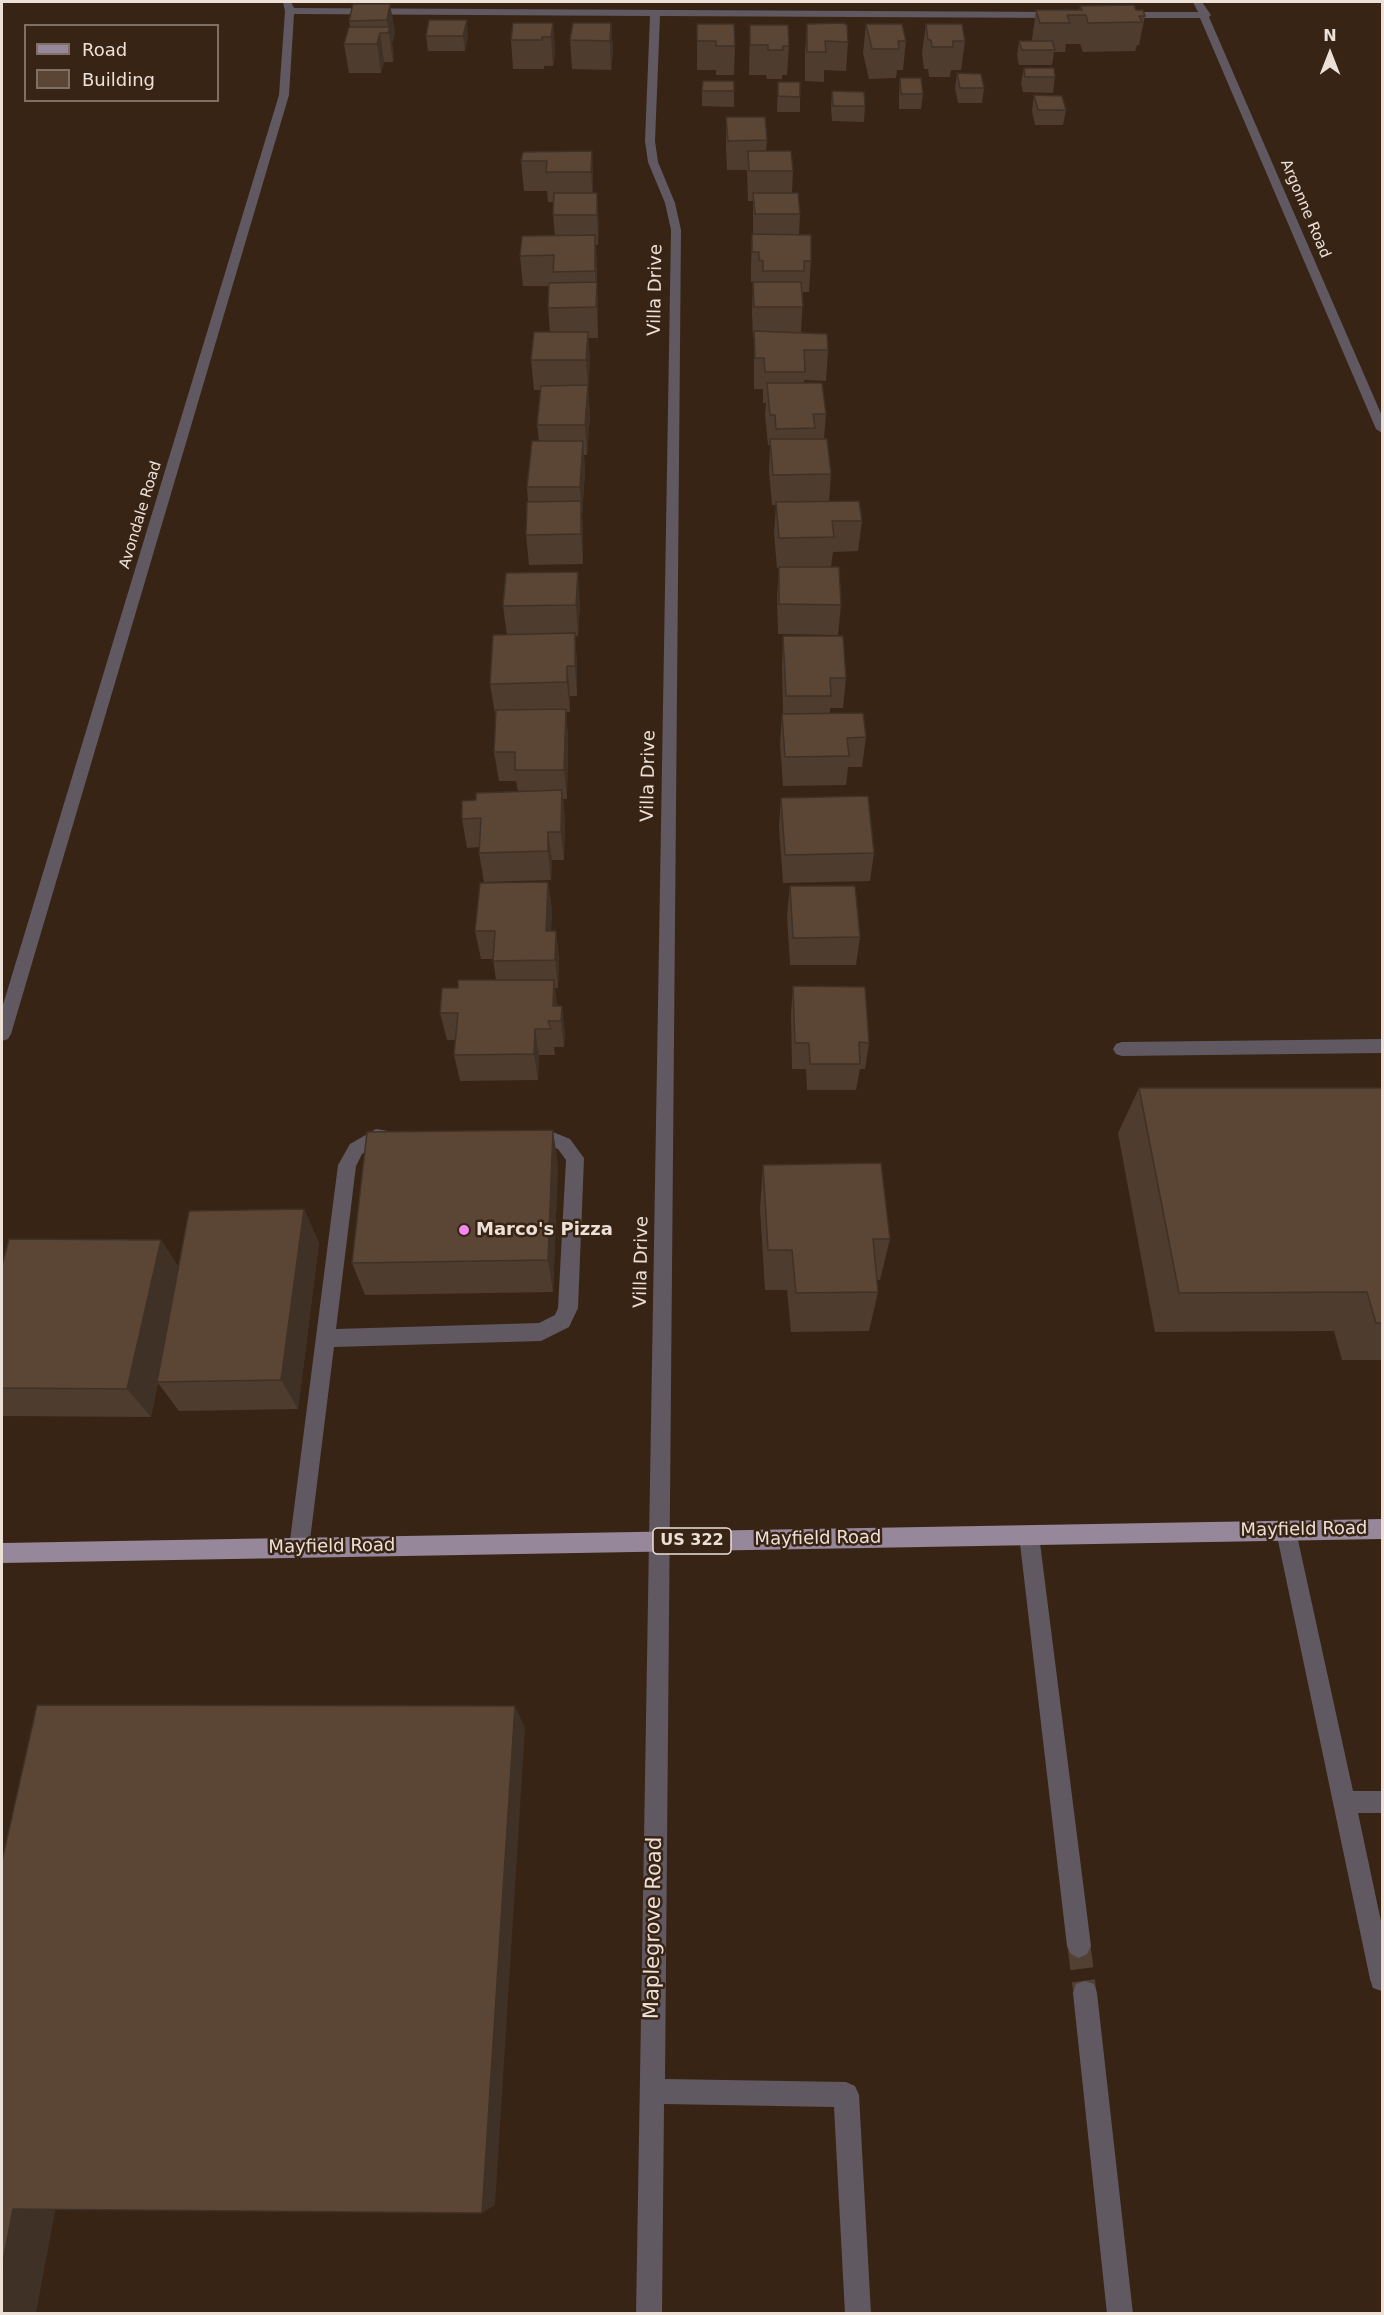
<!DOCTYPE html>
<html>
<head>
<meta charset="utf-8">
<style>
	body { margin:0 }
	#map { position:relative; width:1384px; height:2315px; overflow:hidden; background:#372415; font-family:"DejaVu Sans",sans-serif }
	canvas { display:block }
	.frame { position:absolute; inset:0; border:3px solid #ede0d7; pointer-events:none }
	.legend { position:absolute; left:24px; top:24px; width:195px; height:78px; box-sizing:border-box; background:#372415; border:2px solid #806f63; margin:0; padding:8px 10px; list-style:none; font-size:18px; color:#ede0d7 }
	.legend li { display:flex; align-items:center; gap:12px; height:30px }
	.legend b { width:30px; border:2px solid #806f63 }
	.north { position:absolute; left:1300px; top:24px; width:60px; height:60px; -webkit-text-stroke:4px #372415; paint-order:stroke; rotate:0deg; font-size:16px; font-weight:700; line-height:24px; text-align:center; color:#ede0d7 }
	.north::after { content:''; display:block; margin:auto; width:21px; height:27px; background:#ede0d7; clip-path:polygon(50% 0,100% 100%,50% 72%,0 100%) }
</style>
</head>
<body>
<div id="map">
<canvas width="1384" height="2315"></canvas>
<div class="frame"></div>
<ul class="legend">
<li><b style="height:8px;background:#96879a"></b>Road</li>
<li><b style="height:16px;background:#5b4636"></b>Building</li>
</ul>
<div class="north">N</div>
</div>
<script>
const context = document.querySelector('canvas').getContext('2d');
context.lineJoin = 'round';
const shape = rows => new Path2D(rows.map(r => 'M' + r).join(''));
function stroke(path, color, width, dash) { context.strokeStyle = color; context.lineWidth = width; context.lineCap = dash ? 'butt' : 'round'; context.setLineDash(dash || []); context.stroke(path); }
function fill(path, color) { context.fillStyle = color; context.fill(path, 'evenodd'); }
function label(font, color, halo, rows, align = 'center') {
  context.font = font + ' "DejaVu Sans",sans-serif'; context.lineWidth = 5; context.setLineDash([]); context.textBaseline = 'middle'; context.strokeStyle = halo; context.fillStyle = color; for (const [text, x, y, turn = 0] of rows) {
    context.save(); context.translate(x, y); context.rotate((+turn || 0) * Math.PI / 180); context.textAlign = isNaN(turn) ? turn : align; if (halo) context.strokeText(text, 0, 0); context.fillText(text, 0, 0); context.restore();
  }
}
stroke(shape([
	[1079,1946,1085,1993]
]), '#524032', 23, [23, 12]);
fill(shape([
	[283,2,291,2,294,8,1059,12,1064,15,1059,18,660,16,655,141,658,162,675,203,681,230,665,2079,846,2082,855,2086,859,2095,871,2314,845,2314,834,2107,664,2104,662,2314,636,2314,671,230,665,203,648,162,645,141,650,16,294,14,289,95,11,1034,8,1039,2,1041,2,1008,279,95,285,11,283,2],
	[1193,2,1202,2,1211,15,1209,17,1382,416,1382,433,1376,429,1200,18,1122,18,1117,15,1122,12,1198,12,1193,2],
	[1382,1039,1382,1053,1122,1056,1116,1054,1113,1049,1116,1044,1122,1042,1382,1039],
	[376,1129,394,1132,397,1137,394,1142,379,1145,362,1154,356,1166,336,1329,539,1323,555,1315,558,1308,566,1160,558,1149,548,1146,527,1143,524,1138,527,1133,533,1130,548,1130,570,1139,584,1158,578,1308,569,1327,541,1341,334,1347,309,1548,306,1555,299,1558,292,1555,289,1548,338,1165,350,1144,376,1129],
	[1286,1521,1293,1524,1296,1531,1353,1791,1382,1791,1382,1813,1358,1813,1382,1926,1382,1991,1373,1988,1370,1979,1276,1531,1279,1524,1286,1521],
	[1029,1525,1036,1528,1039,1535,1091,1946,1087,1954,1079,1958,1071,1954,1067,1946,1019,1535,1022,1528,1029,1525],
	[1085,1981,1094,1984,1097,1993,1133,2314,1107,2314,1073,1993,1076,1984,1085,1981]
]), '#605962');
fill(shape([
	[1382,1519,1382,1539,2,1563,2,1543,1382,1519]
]), '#96879a');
fill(shape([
	[390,4,395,33,392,44,394,56,393,62,384,62,381,73,349,73,344,44,350,27,349,21],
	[1080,6,1136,10,1145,16,1139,45,1137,45,1135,51,1083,52,1080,44,1066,44,1065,52,1054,52,1052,65,1019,65,1017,56,1019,41,1032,41,1032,39,1036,10,1079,10],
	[553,23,555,52,553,66,544,66,544,69,513,69,511,40],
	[611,23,613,52,611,70,572,69,570,40],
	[697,24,735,46,734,75,716,75,716,70,697,70],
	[807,24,848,42,846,71,824,70,824,82,805,81,805,53],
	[866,24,906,41,903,70,897,70,896,78,869,79,863,53],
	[926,24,965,41,961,70,951,70,950,77,929,77,928,69,924,69,922,53],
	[750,25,789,46,787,75,782,75,782,79,767,79,766,75,749,75],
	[468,35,465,51,428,51,426,36],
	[1024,68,1055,77,1053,93,1023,92,1021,83],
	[957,73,984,88,982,103,958,103,955,88],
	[900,78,923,94,921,109,899,109,899,93],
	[734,81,734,107,702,106,702,91],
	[778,82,800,97,800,112,777,112],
	[832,91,865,106,864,122,832,121,831,107],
	[1034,95,1066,110,1063,125,1035,125,1032,111],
	[726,117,767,140,766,151,793,171,792,193,800,214,799,235,811,261,809,292,803,292,801,333,828,350,826,381,804,380,804,383,826,414,824,439,831,474,829,502,862,521,858,551,833,552,831,567,841,605,838,635,778,634,777,597,779,568,777,568,774,533,776,505,772,505,769,470,770,445,768,445,765,414,766,403,763,403,763,389,754,389,754,338,753,338,752,312,753,282,751,282,751,265,752,234,753,234,753,201,748,201,747,170,727,170,726,147],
	[592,151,593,193,599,223,598,245,596,245,598,313,598,338,588,338,590,362,588,388,590,416,587,455,584,455,585,472,582,516,583,532,583,564,529,565,526,535,528,502,527,487,539,441,537,425,540,390,534,390,531,360,550,332,548,308,548,286,523,286,520,256,555,236,553,215,554,202,548,202,547,191,524,191,521,161],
	[580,603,578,636,575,636,577,664,577,696,570,696,570,712,566,712,568,739,567,799,563,799,565,819,564,860,552,860,551,880,484,882,479,853,479,847,467,848,462,819,476,800,518,791,516,781,499,781,494,752,496,714,495,714,490,684,507,635,503,606],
	[783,636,846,678,843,708,830,708,830,713,866,737,862,767,848,767,846,785,783,786,780,744,782,714,783,714,782,666],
	[781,798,874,853,870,881,783,883,779,827],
	[548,882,552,911,551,931,556,931,559,959,558,988,555,988,557,1006,565,1033,564,1047,554,1047,555,1055,539,1055,538,1080,460,1081,454,1055,455,1040,447,1040,440,1013,458,988,496,980,493,959,481,959,475,931],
	[790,886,860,937,856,965,790,965,787,915],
	[793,986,869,1043,865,1069,860,1069,856,1090,807,1090,806,1069,792,1069,791,1013],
	[1139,1088,1383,1088,1383,1360,1342,1360,1334,1331,1155,1332,1118,1133],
	[558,1165,553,1292,365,1295,352,1263],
	[763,1165,890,1239,880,1280,877,1280,878,1292,869,1331,791,1332,787,1290,765,1290,760,1208],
	[304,1209,319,1243,298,1409,179,1411,158,1383,151,1417,2,1416,2,1266,161,1240,179,1268]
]), '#4e3c2e');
fill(shape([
	[390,4,395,33,392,44,394,56,393,62,387,20],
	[467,20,468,35,465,51,463,36],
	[553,23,555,52,553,66,551,37],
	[611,23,613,52,611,70,610,41],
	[380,33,384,62,381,73,377,44],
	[592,151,593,181,593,202,591,172],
	[597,193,599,223,598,245,597,215],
	[595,235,598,313,598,338,595,271],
	[588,332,590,362,588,388,590,416,587,455,585,425,588,388,586,360],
	[583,441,585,472,582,516,583,532,583,564,581,534,581,505,580,487],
	[578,572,580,603,578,636,576,605],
	[575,633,577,664,577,696,575,666],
	[567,666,570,696,570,712,567,682],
	[566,709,568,739,567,799,564,770],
	[562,790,565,819,564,860,561,832],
	[548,832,552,860,551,880,548,851],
	[548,882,552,911,549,959,546,931],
	[556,931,559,959,558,988,555,960],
	[554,980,557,1007,553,1006],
	[562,1006,565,1033,564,1047,561,1021],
	[535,1029,539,1055,538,1080,534,1054],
	[553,1130,558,1165,553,1292,548,1260],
	[304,1209,319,1243,298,1409,281,1380],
	[161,1240,181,1272,151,1417,127,1389],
	[515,1706,525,1728,495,2205,482,2213],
	[57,2201,36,2313,2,2313,2,2267,13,2209]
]), '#403126');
const building = shape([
	[353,4,390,4,387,20,349,21,353,4],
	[1134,5,1136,10,1143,10,1145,16,1139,16,1142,22,1088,23,1086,15,1067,15,1070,23,1040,23,1036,10,1082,10,1080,6,1134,5],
	[429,20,467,20,463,36,426,36,429,20],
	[513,23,553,23,551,37,542,37,542,40,511,40,513,23],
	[573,23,611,23,610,41,570,40,573,23],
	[843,23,847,25,848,42,825,41,826,52,807,52,807,24,843,23],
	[697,24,734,24,735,46,716,46,716,41,697,41,697,24],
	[866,24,902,24,906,41,898,41,899,49,872,49,866,24],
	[926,24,962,24,965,41,953,41,953,47,932,47,931,40,928,40,926,24],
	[750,25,788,25,789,46,783,46,783,50,768,50,768,45,750,45,750,25],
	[349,27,390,27,388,33,380,33,377,44,344,44,349,27],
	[1019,41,1052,41,1055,50,1022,50,1019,41],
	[1024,68,1054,68,1055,77,1025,77,1024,68],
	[957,73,981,74,984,88,960,88,957,73],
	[900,78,921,78,923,94,901,94,900,78],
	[703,81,734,81,734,91,702,91,703,81],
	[778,82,800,82,800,97,778,96,778,82],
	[832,91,864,92,865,106,833,106,832,91],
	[1034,95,1062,96,1066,110,1038,110,1034,95],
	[726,117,765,117,767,140,728,141,726,117],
	[592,151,591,172,546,172,547,161,521,161,523,152,592,151],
	[748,151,791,151,793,171,749,171,748,151],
	[554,193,597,193,597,215,553,215,554,193],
	[753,193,798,193,800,214,755,214,753,193],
	[752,234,811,235,811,261,804,261,804,271,763,271,763,261,759,260,759,252,752,252,752,234],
	[595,235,595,271,553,272,554,255,520,256,522,236,595,235],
	[597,282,596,307,548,308,549,283,597,282],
	[753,282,801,282,803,307,754,307,753,282],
	[754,331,827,334,828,350,804,350,805,372,765,372,764,358,755,358,754,331],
	[534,332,588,332,586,360,531,360,534,332],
	[767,383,822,383,826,414,813,414,815,428,776,429,775,415,770,415,767,383],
	[588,385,585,425,537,425,541,386,588,385],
	[770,439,827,439,831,474,773,475,770,439],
	[532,441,583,441,580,487,527,487,532,441],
	[581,501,581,534,526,535,527,502,581,501],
	[859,501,862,521,832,521,834,537,779,538,776,502,859,501],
	[779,567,839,567,841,605,779,604,779,567],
	[578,572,576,605,503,606,506,573,578,572],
	[575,633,575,666,567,666,567,682,490,684,493,635,575,633],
	[783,636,843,636,846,678,830,678,831,696,786,696,783,636],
	[566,709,564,770,515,770,515,752,494,752,496,710,566,709],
	[863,713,866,737,847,738,849,756,785,757,782,714,863,713],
	[562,790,561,832,548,832,548,851,479,853,481,818,462,819,462,801,476,800,476,793,562,790],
	[868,796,874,853,785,855,781,798,868,796],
	[548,882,546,931,556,931,555,960,493,961,495,931,475,931,480,883,548,882],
	[790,886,855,886,860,937,793,938,790,886],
	[458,980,554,980,553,1006,562,1006,561,1021,548,1021,551,1029,535,1029,534,1054,454,1055,458,1013,440,1013,442,988,458,988,458,980],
	[793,986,865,987,869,1043,859,1042,860,1064,810,1064,809,1043,795,1043,793,986],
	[1139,1088,1383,1088,1383,1323,1376,1323,1367,1292,1179,1293,1139,1088],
	[553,1130,548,1260,352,1263,367,1132,553,1130],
	[881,1163,890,1239,873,1239,878,1292,796,1293,792,1250,768,1250,763,1165,881,1163],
	[304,1209,281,1380,157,1382,189,1211,304,1209],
	[9,1239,161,1240,127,1389,2,1388,2,1266,9,1239],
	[37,1705,515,1706,482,2213,13,2209,2,2267,2,1861,37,1705]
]);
fill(building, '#5b4636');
stroke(building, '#403126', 1.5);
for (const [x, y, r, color] of [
	[464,1230,6,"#f589ef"]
]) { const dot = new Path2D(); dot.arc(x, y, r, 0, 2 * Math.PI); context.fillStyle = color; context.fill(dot); stroke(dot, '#372415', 2); }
label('15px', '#ede0d7', '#372415', [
	["Argonne Road",1305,209,67],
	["Avondale Road",141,515,-73]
]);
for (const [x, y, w] of [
	[692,1541,78]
]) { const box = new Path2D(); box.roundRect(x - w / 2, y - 13, w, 26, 4.5); context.fillStyle = '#372415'; context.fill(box); stroke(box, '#ede0d7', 1.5); }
label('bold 16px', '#ede0d7', null, [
	["US 322",692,1541]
]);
label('18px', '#ede0d7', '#372415', [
	["Villa Drive",656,290,-89],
	["Villa Drive",649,776,-89],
	["Villa Drive",642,1262,-89],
	["Mayfield Road",1304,1530,-1],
	["Mayfield Road",818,1539,-1],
	["Mayfield Road",332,1547,-1]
]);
label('bold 18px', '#ede0d7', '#372415', [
	["Marco's Pizza",476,1230]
], 'left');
label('21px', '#ede0d7', '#372415', [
	["Maplegrove Road",654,1928,-89]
]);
</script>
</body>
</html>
